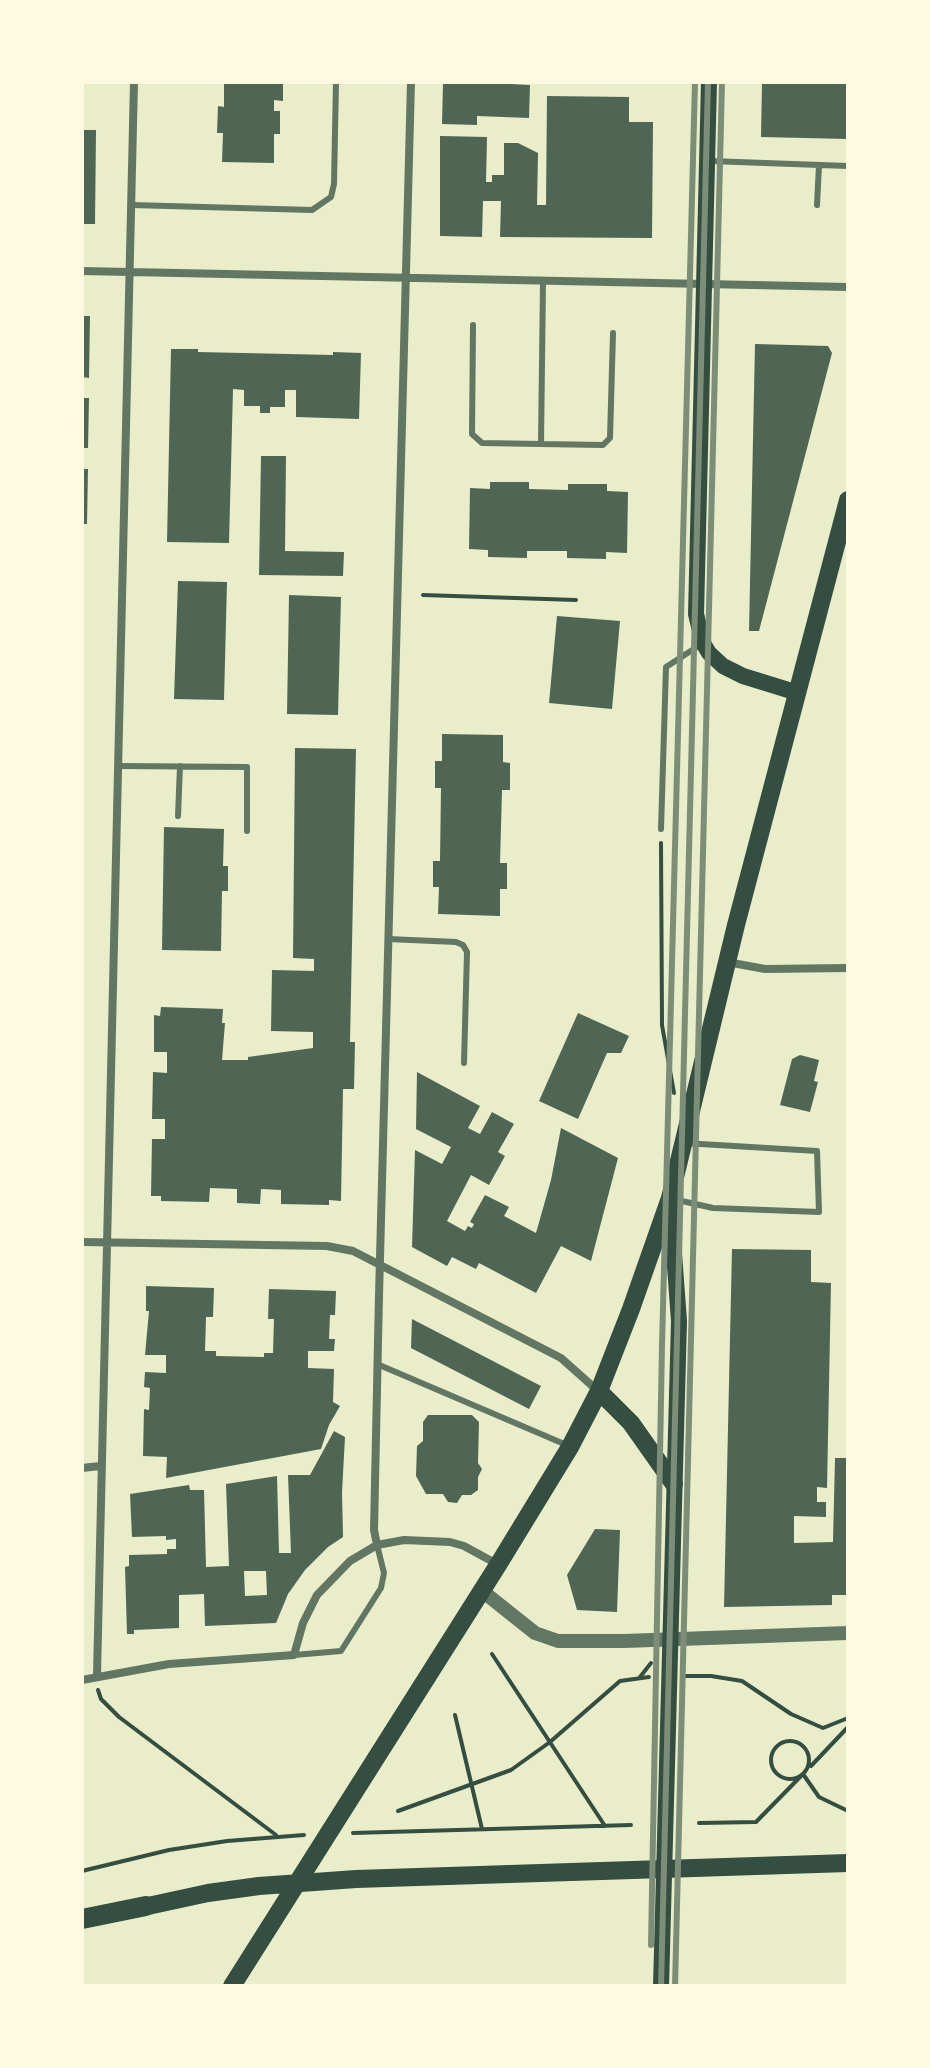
<!DOCTYPE html>
<html>
<head>
<meta charset="utf-8">
<style>
	body { margin:0 }
	#map { position:relative; width:930px; height:2068px; overflow:hidden; background:#e9edc9; font-family:"IBM Plex Sans",sans-serif }
	canvas { display:block }
	.frame { position:absolute; inset:0; border:84px solid #fefae0; pointer-events:none }
</style>
</head>
<body>
<div id="map">
<canvas width="930" height="2068"></canvas>
<div class="frame"></div>
</div>
<script>
const context = document.querySelector('canvas').getContext('2d');
context.lineJoin = 'round';
function fill(path, color) { context.fillStyle = color; context.fill(path, 'evenodd'); }
const shape = rows => new Path2D(rows.map(r => 'M' + r).join(''));
function stroke(path, color, width, dash) { context.strokeStyle = color; context.lineWidth = width; context.lineCap = dash ? 'butt' : 'round'; context.setLineDash(dash || []); context.stroke(path); }
fill(shape([
	[224,82,283,82,283,101,274,100,274,111,280,111,280,134,274,134,274,163,222,162,223,133,217,133,218,106,224,107],
	[475,82,530,85,529,118,477,116,477,125,442,124,443,83],
	[762,82,848,82,848,139,761,137],
	[547,96,629,97,629,122,653,122,652,238,500,237,501,201,483,201,482,237,440,236,440,136,487,137,486,182,492,182,492,175,504,175,504,143,518,143,538,153,537,205,546,205],
	[82,130,96,130,95,224,82,224],
	[82,316,90,316,89,378,82,377],
	[755,344,828,346,832,353,759,631,749,631],
	[171,349,198,349,198,352,333,355,333,352,361,353,359,419,296,417,296,390,285,390,285,407,270,407,270,413,260,413,260,406,244,406,244,390,233,389,229,543,167,542],
	[82,398,89,398,88,448,82,448],
	[261,456,286,456,285,551,344,552,343,576,259,575],
	[82,469,88,469,87,524,82,524],
	[490,482,529,482,529,489,568,490,568,484,607,484,607,491,628,492,627,553,606,552,606,559,567,558,567,551,527,551,527,558,488,557,488,550,469,549,470,488,490,489],
	[178,581,227,582,224,700,174,699],
	[289,595,341,597,338,715,287,714],
	[557,616,620,621,612,709,549,703],
	[442,734,503,735,503,762,510,763,510,790,502,790,500,863,507,863,507,889,500,889,500,916,438,914,439,887,433,887,433,861,440,861,441,788,435,788,435,761,442,761],
	[295,748,356,749,350,1042,355,1042,354,1089,343,1089,341,1201,329,1200,329,1205,281,1204,281,1190,261,1189,260,1204,237,1203,237,1189,210,1188,209,1202,161,1201,161,1196,151,1196,152,1139,165,1139,165,1119,152,1119,153,1072,167,1073,167,1052,154,1052,154,1015,160,1016,161,1007,223,1009,222,1023,225,1023,222,1060,248,1060,248,1057,313,1048,313,1032,271,1031,272,970,314,971,314,959,293,958],
	[164,827,224,829,223,866,228,866,228,891,222,891,221,951,162,950],
	[578,1013,629,1036,621,1053,607,1053,578,1119,539,1101],
	[800,1055,819,1060,814,1081,818,1082,810,1112,780,1105,792,1059],
	[417,1072,480,1106,468,1128,480,1134,492,1112,514,1124,498,1152,505,1156,489,1185,471,1175,447,1221,465,1231,468,1226,472,1228,474,1224,470,1222,485,1195,509,1207,504,1216,536,1233,551,1180,561,1128,618,1158,591,1261,561,1246,536,1293,479,1263,476,1269,452,1257,447,1266,412,1247,415,1150,442,1164,451,1147,416,1129],
	[732,1249,811,1250,811,1282,831,1283,827,1488,817,1487,817,1502,826,1502,826,1517,794,1516,794,1543,833,1542,835,1458,848,1458,848,1595,832,1595,832,1605,724,1607],
	[146,1286,214,1288,213,1317,206,1317,205,1351,216,1351,216,1356,264,1357,264,1353,273,1353,274,1319,268,1319,269,1289,336,1291,335,1315,330,1315,329,1339,335,1339,334,1351,308,1351,308,1368,334,1369,333,1402,340,1406,329,1425,321,1449,166,1478,167,1457,143,1456,144,1409,149,1410,150,1388,144,1387,145,1372,166,1373,166,1355,145,1355,149,1311,146,1311],
	[412,1319,541,1386,529,1409,411,1348],
	[428,1415,472,1415,479,1422,478,1463,482,1469,478,1477,478,1490,471,1495,462,1495,457,1503,448,1502,443,1494,426,1494,416,1476,417,1446,423,1441,423,1422],
	[334,1431,345,1437,342,1492,343,1537,328,1547,305,1570,288,1594,276,1623,205,1626,204,1594,179,1595,179,1628,134,1630,134,1634,127,1634,125,1567,129,1566,129,1555,167,1554,167,1549,176,1549,176,1539,166,1540,166,1536,132,1537,130,1494,189,1485,190,1490,204,1490,206,1567,229,1566,226,1484,277,1476,279,1553,291,1553,288,1475,310,1475],
	[244,1571,266,1571,267,1595,245,1596],
	[595,1529,620,1530,617,1612,577,1610,567,1575]
]), '#4f6655');
stroke(shape([
	[423,595,576,600],
	[661,843,662,1025,674,1093],
	[492,1654,605,1826],
	[686,1676,711,1676,742,1681,791,1714,823,1728,848,1718],
	[640,1677,651,1663],
	[98,1690,101,1699,119,1717,276,1835],
	[455,1715,482,1829],
	'771 1760a19 19 0 1 1 38 0a19 19 0 1 1-38 0Z',
	[811,1766,848,1727],
	[398,1811,511,1770,550,1742,620,1681,649,1677],
	[699,1823,756,1822,803,1774,819,1797,848,1811],
	[353,1833,631,1825],
	[82,1871,169,1850,227,1841,304,1835]
]), '#344e41', 4);
stroke(shape([
	[710,161,848,166],
	[131,205,312,210,331,197,334,184,336,82],
	[817,205,819,165],
	[543,281,541,444,603,445,610,438,613,333],
	[473,325,472,434,482,443,541,444],
	[118,766,247,767,247,831],
	[178,816,180,766],
	[661,829,666,667,700,645],
	[388,939,456,942,463,945,467,952,464,1063],
	[673,1199,713,1208,819,1212,817,1151,684,1143],
	[377,1364,569,1446],
	[294,1655,341,1651,381,1588,384,1573,377,1545]
]), '#617663', 6);
stroke(shape([
	[82,271,848,287],
	[727,962,765,969,848,968],
	[82,1242,327,1246,353,1251,561,1358,598,1391],
	[82,1468,100,1466],
	[377,1545,374,1530,379,1295,411,82],
	[97,1675,134,82],
	[82,1680,169,1664,294,1655,303,1623,317,1595,350,1561,377,1545,404,1540,450,1542,464,1546,497,1564]
]), '#617663', 8);
stroke(shape([
	[481,1590,535,1633,558,1641,624,1641,848,1633]
]), '#617663', 14);
stroke(shape([
	[709,82,696,614,703,643,709,653,723,666,743,676,798,693],
	[661,1986,679,1321,670,1199]
]), '#344e41', 16);
stroke(shape([
	[599,1391,631,1423,674,1484],
	[134,1909,208,1893,259,1886,356,1879,848,1863],
	[232,1986,498,1565,570,1447,599,1391,631,1309,670,1198,736,925,848,500]
]), '#344e41', 18);
stroke(shape([
	[82,1919,146,1906]
]), '#344e41', 20);
stroke(shape([
	[651,1945,662,1345,695,82],
	[661,1986,708,82],
	[675,1986,722,82]
]), '#7c8e77', 6);
</script>
</body>
</html>
